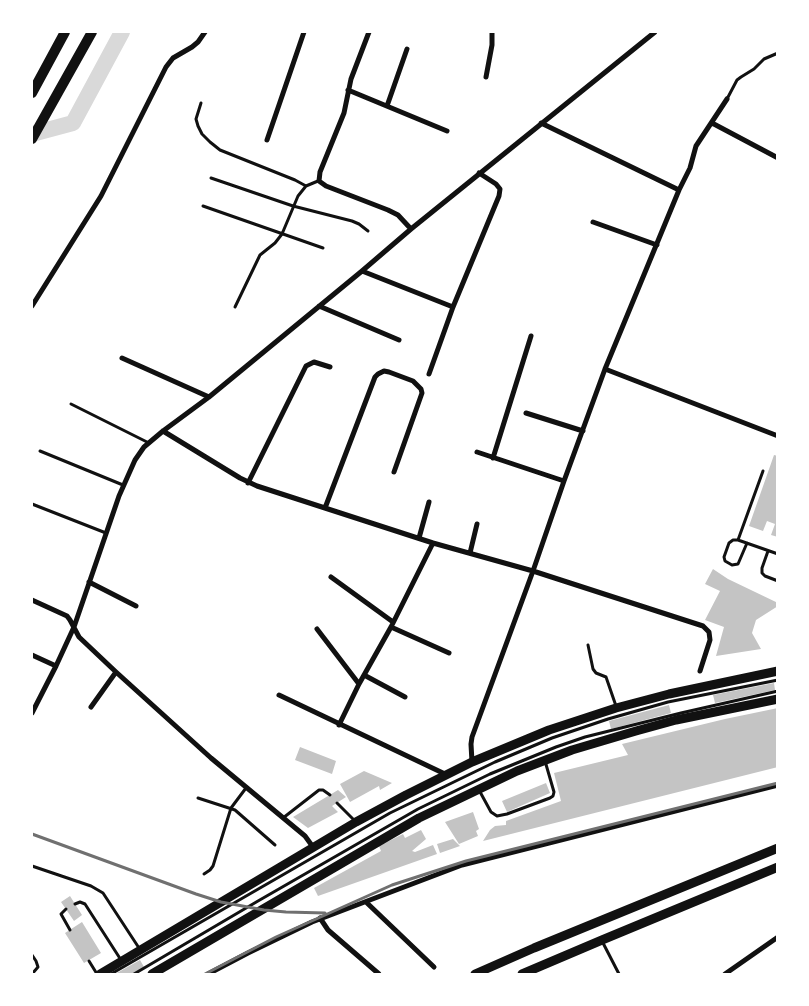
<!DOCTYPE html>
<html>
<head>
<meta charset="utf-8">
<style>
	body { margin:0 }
	#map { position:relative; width:809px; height:1006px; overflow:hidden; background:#fff; font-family:"PT Sans",sans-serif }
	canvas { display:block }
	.frame { position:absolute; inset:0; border:33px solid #fff; pointer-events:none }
</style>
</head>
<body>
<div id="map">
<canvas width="809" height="1006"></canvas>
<div class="frame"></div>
</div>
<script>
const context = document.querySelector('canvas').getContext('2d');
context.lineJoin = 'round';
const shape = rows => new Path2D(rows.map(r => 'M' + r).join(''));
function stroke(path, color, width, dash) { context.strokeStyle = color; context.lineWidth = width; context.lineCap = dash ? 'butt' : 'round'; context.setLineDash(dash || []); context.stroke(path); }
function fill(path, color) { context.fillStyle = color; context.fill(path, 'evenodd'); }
stroke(shape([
	[32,134,73,123,122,32]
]), '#d9d9d9', 16);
fill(shape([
	[774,455,778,456,778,537,771,535,775,524,767,521,763,531,749,526],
	[713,569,728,579,778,603,778,606,756,620,752,633,761,649,716,656,724,627,705,620,720,591,705,584],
	[774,683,775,690,715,703,713,695],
	[669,705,671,713,611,729,609,721],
	[778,708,778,767,483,841,490,830,495,826,506,825,506,821,561,801,554,773,628,755,622,744,725,719],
	[300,747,336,761,332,774,295,760],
	[364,771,392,783,380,790,379,786,350,802,340,784],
	[546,783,550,793,507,812,502,801],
	[338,790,346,797,332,806,338,812,308,828,293,817],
	[473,812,479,829,476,831,478,836,459,844,445,822],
	[421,830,426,839,412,851,415,852,433,845,437,854,318,896,314,888,381,851,379,846,403,834,405,838],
	[453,839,460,846,440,853,437,844],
	[70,896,82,915,74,921,61,902],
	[82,922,101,953,84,963,65,933],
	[140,960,144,967,132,974,115,974]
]), '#c4c4c4');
stroke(shape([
	[727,99,737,80,741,77,754,69,764,59,778,53],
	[201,103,196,119,198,126,202,134,210,142,220,150,295,180,306,186,318,181],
	[211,178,293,206,352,221,359,224,368,231],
	[203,206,323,248],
	[235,307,260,255,275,243,282,234,298,196,306,186],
	[71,404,149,443],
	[40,451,123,485],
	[32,504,106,533],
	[738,540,778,554],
	[747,543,738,564,732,565,725,561,724,557,729,543,733,540,738,540,763,471],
	[768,551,762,568,762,573,765,576,778,581],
	[588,645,593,669,596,673,606,677,616,706],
	[479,790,491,812,497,816,507,814,550,798,553,796,554,792,545,761],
	[198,798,235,810,275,845],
	[337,803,355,821],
	[283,818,319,790,323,790,330,795],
	[32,866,91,886,103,893,139,948],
	[204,874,210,870,213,866,231,808,246,788],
	[75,904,80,902,85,904,121,960],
	[66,909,61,914,70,930],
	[602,941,619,974],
	[32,955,36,961,38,967,32,974],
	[89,961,97,974],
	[111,974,390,813,495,762,552,738,608,719,668,702,778,680],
	[134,974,258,901,418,809,490,774,556,747,585,737,681,713,778,691]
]), '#111', 3);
stroke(shape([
	[369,32,351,79,344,113,320,172,319,181,326,186,388,210,398,215,411,229],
	[486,77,492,45,492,32],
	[348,90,447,131],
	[387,106,407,49],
	[541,123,679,190],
	[712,123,778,158],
	[267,140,304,32],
	[593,222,657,245],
	[362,271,453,307],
	[32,306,101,196,166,67,173,58,192,47,198,42,205,32],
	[319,306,399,340],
	[122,358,209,397],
	[605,369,778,436],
	[429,374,453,307,499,196,500,189,496,184,479,173],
	[526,413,583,431],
	[163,431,240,478,257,486,433,543,533,571,703,626,709,632,710,640,700,671],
	[477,452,564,481],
	[493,458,531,336],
	[248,483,306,366,314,362,330,367],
	[325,508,375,377,378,374,384,371,389,372,413,381,421,389,422,393,394,472],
	[419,538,429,502],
	[470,553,477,524],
	[331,577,393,622],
	[89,582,136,606],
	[32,600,67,616,70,620,79,637,116,672,211,758,305,836,313,847],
	[391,627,449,653],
	[317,629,359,684],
	[32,655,56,666],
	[364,675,405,697],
	[279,695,445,774],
	[91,707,116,672],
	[32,713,56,666,74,627,119,496,135,460,144,447,163,431,209,397,362,271,411,229,655,32],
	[339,725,359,684,391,627,433,543],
	[472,762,471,744,472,737,533,571,564,481,605,369,679,190,690,168,696,146,727,99],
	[366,902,434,967],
	[320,918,328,930,379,974],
	[208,974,248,953,312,922,462,865,778,785],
	[725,974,778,937]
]), '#111', 5);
stroke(shape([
	[100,974,356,822,406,795,472,762,549,730,616,708,669,694,778,671],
	[152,974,419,818,517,771,572,750,636,731,676,720,778,699],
	[475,974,534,948,778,848],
	[522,974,602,940,778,867]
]), '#111', 9);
stroke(shape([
	[32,93,65,32],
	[32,139,92,32]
]), '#111', 10);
stroke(shape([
	[32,834,196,894,221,902,264,910,286,912,325,913],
	[205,974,276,937,392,885,466,861,778,783]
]), '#707070', 3);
</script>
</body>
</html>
